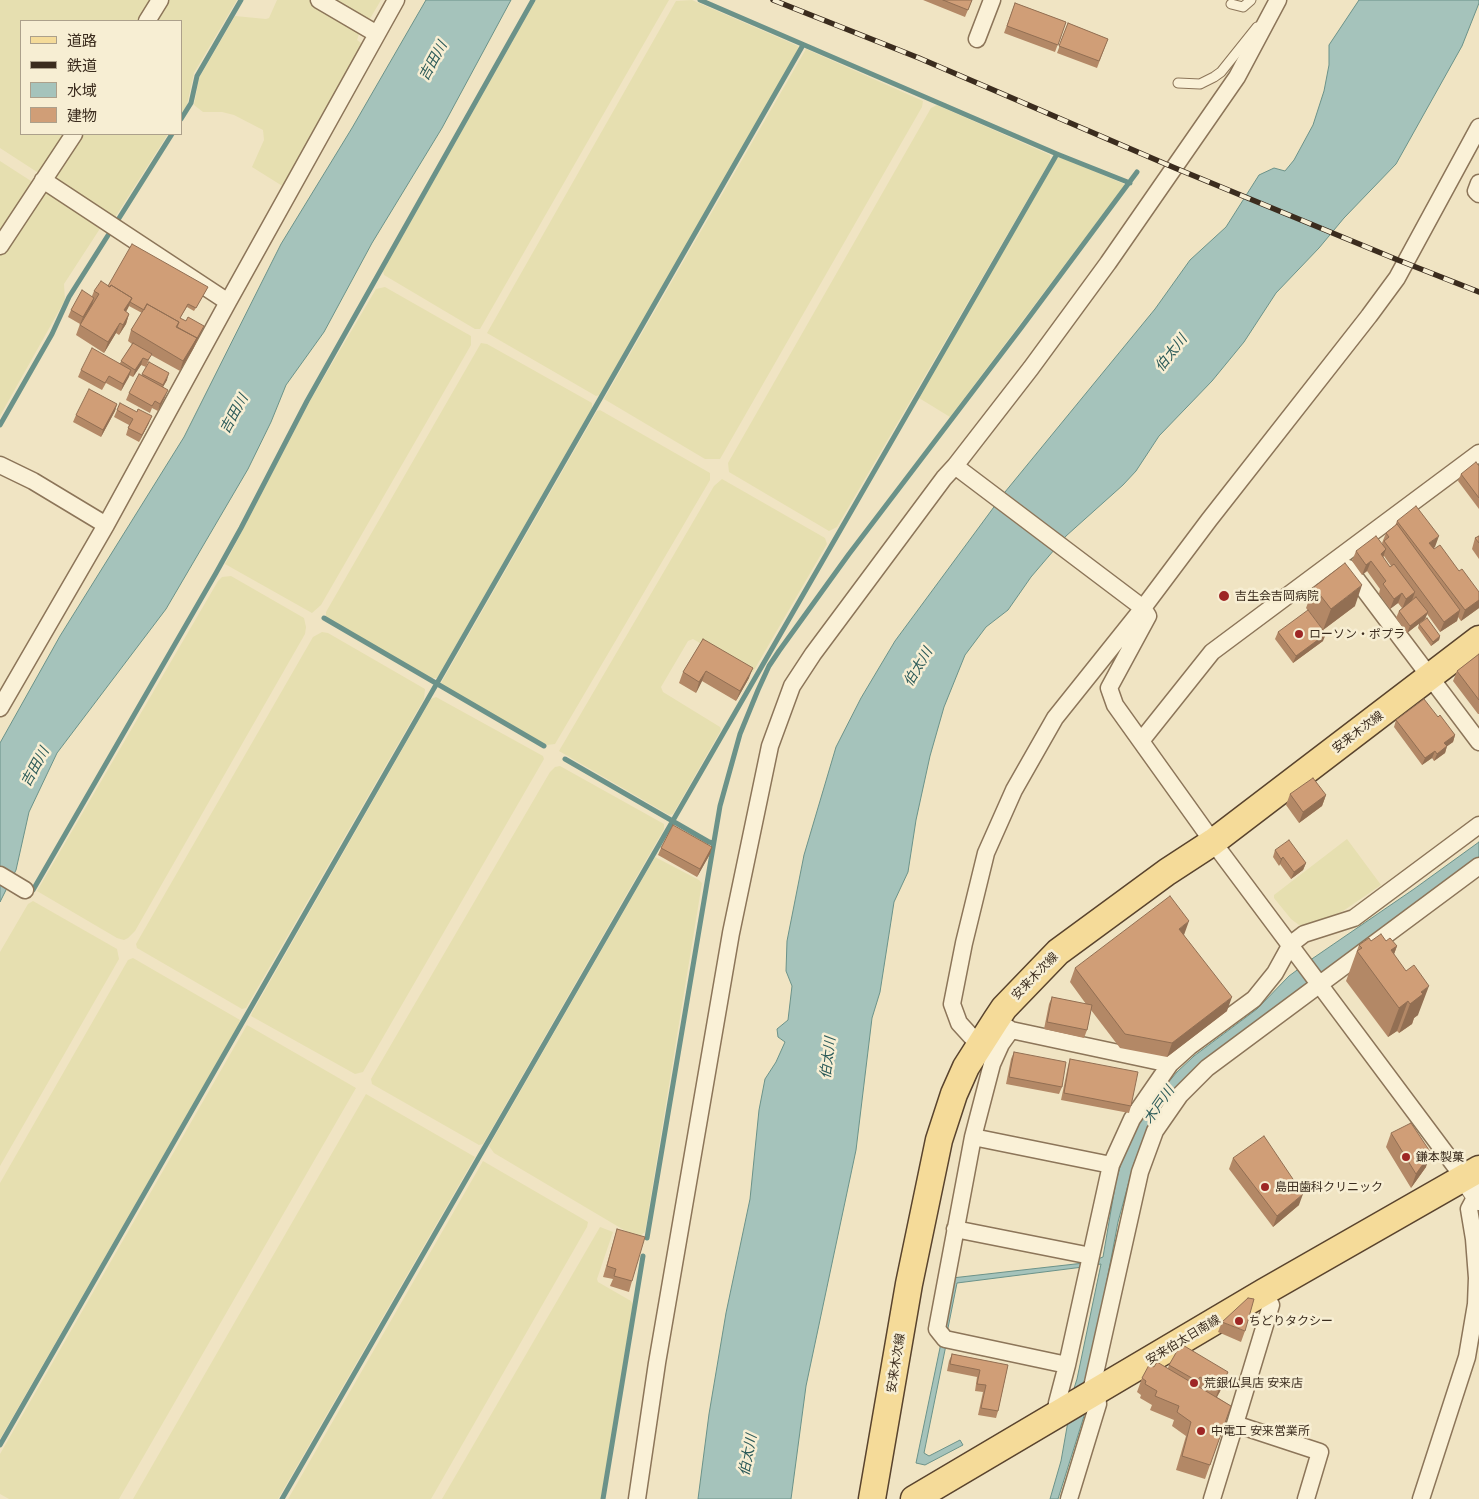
<!DOCTYPE html>
<html>
<head>
<meta charset="utf-8">
<style>
	body { margin:0 }
	#map { position:relative; width:1479px; height:1499px; overflow:hidden; background:#f0e4c3; font-family:"Playfair Display","Noto Sans JP",serif }
	canvas { display:block }
	.legend { position:absolute; left:20px; top:20px; width:162px; height:115px; box-sizing:border-box; background:#f7eed3; border:1px solid #aca08b; margin:0; padding:6px 9px; list-style:none; font-size:15px; color:#3b2c1e }
	.legend li { display:flex; align-items:center; gap:10px; height:25px }
	.legend b { width:25px; border:1px solid #aca08b }
</style>
</head>
<body>
<div id="map">
<canvas width="1479" height="1499"></canvas>
<ul class="legend">
<li><b style="height:6px;background:#f5db99"></b>道路</li>
<li><b style="height:6px;background:#3b2c1e"></b>鉄道</li>
<li><b style="height:14px;background:#a5c3bb"></b>水域</li>
<li><b style="height:14px;background:#d09e77"></b>建物</li>
</ul>
</div>
<script>
const context = document.querySelector('canvas').getContext('2d');
context.lineJoin = 'round';
function fill(path, color) { context.fillStyle = color; context.fill(path, 'evenodd'); }
const shape = rows => new Path2D(rows.map(r => 'M' + r).join(''));
function stroke(path, color, width, dash) { context.strokeStyle = color; context.lineWidth = width; context.lineCap = dash ? 'butt' : 'round'; context.setLineDash(dash || []); context.stroke(path); }
function label(font, color, halo, rows, align = 'center') {
  context.font = font + ' "Playfair Display","Noto Sans JP",serif'; context.lineWidth = 5; context.setLineDash([]); context.textBaseline = 'middle'; context.strokeStyle = halo; context.fillStyle = color; for (const [text, x, y, turn = 0] of rows) {
    context.save(); context.translate(x, y); context.rotate((+turn || 0) * Math.PI / 180); context.textAlign = isNaN(turn) ? turn : align; if (halo) context.strokeText(text, 0, 0); context.fillText(text, 0, 0); context.restore();
  }
}
fill(shape([
	[0,0,153,0,139,21,21,21,21,134,66,134,41,172,37,172,0,148],
	[165,0,237,0,194,73,187,105,181,114,181,21,152,21],
	[277,0,313,0,360,31,357,40,364,45,284,187,252,167,264,140,263,130,234,115,222,112,203,112,194,105,199,78,235,16,266,19,269,18],
	[330,0,381,0,371,17,367,20],
	[536,0,669,0,480,329,475,329,384,275,383,271],
	[692,0,798,46,799,49,600,395,596,396,487,333,676,1],
	[806,49,923,101,922,107,720,459,705,459,604,399],
	[937,105,1050,155,1050,161,837,527,829,531,729,472,728,463,931,108],
	[79,134,168,134,114,219,52,181],
	[1060,157,1124,184,1124,186,950,417,919,398,920,395,1056,159],
	[0,161,31,181,31,184,0,232],
	[48,189,101,227,64,284,65,300,0,416,0,253,40,191],
	[385,287,471,336,471,345,321,605,312,613,225,564,310,401,376,289],
	[481,343,487,344,592,403,592,408,437,678,430,678,326,617,326,612],
	[600,410,710,473,710,480,555,744,547,745,442,685,441,683,597,411],
	[722,479,825,538,827,544,753,672,750,673,693,639,688,641,661,687,663,692,720,727,721,730,673,814,669,815,559,751,714,486],
	[231,576,304,618,306,627,305,634,135,931,128,938,124,940,117,938,37,891,218,581,222,577],
	[322,632,328,633,425,689,424,699,246,1008,242,1009,137,948,136,944,313,637],
	[436,697,543,756,544,759,363,1072,355,1074,251,1016,252,1013,431,699],
	[560,766,664,824,664,829,483,1144,479,1145,372,1084,371,1079,550,772,555,767],
	[1347,839,1381,885,1343,911,1303,928,1291,919,1274,898,1274,895],
	[655,857,699,880,702,883,645,1232,640,1236,634,1236,494,1153,489,1146],
	[33,901,117,949,119,959,0,1166,0,952,28,904],
	[133,958,240,1020,238,1026,0,1439,0,1183,128,960],
	[247,1025,356,1088,119,1499,9,1499,0,1494,0,1454],
	[366,1094,475,1157,278,1499,133,1499],
	[483,1161,588,1222,587,1227,431,1499,288,1499],
	[600,1227,613,1232,597,1279,598,1282,631,1301,633,1305,601,1499,442,1499]
]), '#e6dfb0');
const water = shape([
	[426,0,511,0,442,128,372,243,324,332,286,385,271,422,248,469,166,609,57,753,29,812,16,870,0,902,0,743,60,636,184,437,281,244,352,128,426,0],
	[1359,0,1479,0,1479,3,1462,46,1396,164,1344,218,1319,248,1276,293,1244,342,1212,381,1159,436,1136,471,1123,485,1066,536,1031,577,1008,610,986,627,965,655,944,707,930,756,916,820,908,872,894,902,880,992,872,1018,856,1150,806,1386,791,1499,698,1499,709,1414,726,1313,750,1199,759,1110,765,1079,776,1062,785,1042,778,1037,777,1029,788,1020,792,986,786,971,787,941,804,855,836,747,861,698,895,641,1005,492,1155,309,1190,260,1226,227,1259,175,1274,168,1285,171,1294,160,1313,125,1324,91,1329,65,1329,45,1359,0],
	[1479,842,1479,857,1317,977,1306,963,1414,889,1479,842],
	[1304,965,1314,979,1146,1135,1134,1163,1118,1222,1086,1391,1070,1401,1077,1379,1101,1264,1094,1265,1095,1260,1103,1257,1116,1181,1122,1160,1133,1134,1146,1112,1161,1091,1177,1072,1194,1056,1257,1009,1289,976,1304,965],
	[1084,1263,1083,1267,957,1283,947,1333,943,1329,952,1278,1084,1263],
	[941,1343,946,1345,924,1453,929,1456,960,1440,963,1445,925,1465,916,1463,941,1343],
	[1086,1401,1084,1416,1058,1499,1050,1499,1061,1461,1070,1410,1086,1401]
]);
fill(water, '#a5c3bb');
stroke(water, '#6b9289', 1);
stroke(shape([
	[700,0,1057,154,1130,183],
	[181,119,191,103,197,76,241,0],
	[116,223,172,134],
	[0,425,52,334,69,297,112,229],
	[324,618,544,746],
	[565,759,709,842,713,843],
	[33,890,216,573,241,528,307,401,533,0],
	[647,1238,720,806,740,734,758,690,769,666,779,651,849,554,1021,328,1137,172],
	[0,1445,803,45],
	[282,1499,1057,154],
	[603,1499,643,1256]
]), '#6b9289', 5);
const service = shape([
	[1231,4,1243,7,1251,0],
	[1178,83,1200,84,1214,77,1221,72,1257,27]
]);
const minor = shape([
	[319,0,377,34],
	[147,21,160,0],
	[977,39,992,0],
	[43,180,228,302],
	[1479,183,1476,191,1479,194],
	[0,246,74,134],
	[0,465,33,481,106,525],
	[955,466,1143,608,1148,616,1109,688,1115,705,1213,842,1464,1178],
	[1348,568,1479,742],
	[0,708,106,525,228,302,396,0],
	[1141,741,1212,652,1479,453],
	[0,875,25,890],
	[996,1020,1011,1030,1170,1064,1190,1046,1254,999,1275,973,1291,944,1304,934,1354,918,1479,825],
	[1011,1030,1001,1044,992,1064,973,1137,1111,1165,1132,1119,1170,1064],
	[979,1045,959,1023,952,1004,964,943,986,853,1014,790,1055,718,1143,608,1209,520,1369,316,1397,278,1479,127],
	[973,1137,937,1329,945,1339,1067,1365,1057,1403,1056,1414],
	[955,1229,1091,1256],
	[1264,1292,1271,1305,1235,1424,1320,1452,1306,1499],
	[1067,1365,1111,1165],
	[1090,1396,1140,1172,1155,1131,1180,1095,1207,1068,1479,866],
	[637,1499,657,1363,731,933,770,746,792,686,813,654,944,478,955,466,1031,368,1108,263,1237,77,1278,0],
	[1069,1499,1098,1404,1097,1391],
	[1212,1499,1235,1424],
	[1421,1499,1467,1357,1476,1304,1477,1278,1474,1239,1469,1209,1476,1196]
]);
const tertiary = shape([
	[1464,1178,1479,1200]
]);
const primary = shape([
	[872,1499,909,1284,939,1140,954,1094,966,1067,996,1020,1004,1008,1058,952,1167,872,1213,842,1479,639],
	[914,1499,1264,1292,1479,1169]
]);
stroke(service, '#8c7559', 11);
stroke(minor, '#8c7559', 19);
stroke(tertiary, '#8c7559', 22);
stroke(primary, '#59432d', 29);
stroke(service, '#faf1d7', 9);
stroke(minor, '#faf1d7', 16);
stroke(tertiary, '#faf1d7', 20);
stroke(primary, '#f5db99', 26);
const rail = shape([
	[773,0,919,58,1175,168,1398,260,1479,292]
]);
stroke(rail, '#3b2c1e', 5.5);
stroke(rail, '#f7eed3', 4, [11]);
fill(shape([
	[923,0,972,0,965,17],
	[1015,3,1066,22,1055,52,1004,33],
	[1068,23,1108,39,1097,68,1057,53],
	[108,286,208,287,194,311,187,307,180,318,186,321,204,326,193,349,180,371,151,355,146,367,141,365,133,377,129,375,121,391,106,383,102,390,78,377,81,370,120,363,132,344,128,341,131,330,142,313,129,306,126,312,129,314,126,324,119,335,116,333,104,353,76,335,80,324,68,317,71,310,92,296,94,291],
	[142,374,167,380,163,387,165,397,158,411,152,408,150,413,126,400,129,393],
	[117,404,115,411,101,437,73,422,76,415],
	[117,410,137,412,149,423,139,442,126,435,129,425,114,417],
	[1479,466,1479,509,1458,481,1461,474],
	[1397,521,1435,547,1433,548,1459,571,1479,592,1479,608,1461,621,1458,617,1457,621,1440,632,1427,614,1425,619,1407,633,1396,618,1399,611,1402,608,1398,603,1390,609,1379,594,1380,589,1367,571,1362,575,1352,561,1356,551,1383,545,1382,543,1386,533,1395,526],
	[1384,556,1391,566,1390,567,1383,557],
	[1479,536,1479,559,1472,549,1475,538],
	[1314,587,1355,606,1323,630,1306,608],
	[1419,624,1440,636,1439,640,1431,646,1418,628],
	[1278,632,1323,641,1293,663,1275,639],
	[703,639,749,678,736,701,702,681,696,693,679,683,683,672],
	[1479,654,1479,714,1478,714,1453,681,1457,671],
	[1438,717,1455,735,1453,742,1447,746,1445,753,1434,761,1432,758,1422,765,1394,727,1396,720],
	[1290,794,1326,795,1322,806,1299,823,1286,805],
	[712,847,710,854,697,877,658,855,661,848],
	[1275,850,1306,863,1303,870,1291,879,1280,864,1279,866,1273,857],
	[1184,935,1227,1011,1167,1057,1120,1048,1091,1010,1087,1030,1084,1038,1044,1029,1049,1004,1052,997,1086,1004,1070,982,1075,968],
	[1371,941,1386,941,1397,946,1394,954,1418,1015,1414,1018,1412,1024,1399,1033,1397,1031,1388,1037,1346,981,1359,945],
	[1014,1052,1062,1087,1059,1094,1006,1084,1011,1059],
	[1070,1059,1131,1106,1129,1113,1061,1100,1068,1066],
	[1391,1133,1426,1167,1411,1188,1386,1147],
	[1233,1158,1299,1205,1273,1227,1229,1169],
	[617,1229,632,1281,629,1292,610,1286,613,1279,603,1277],
	[1222,1322,1245,1331,1241,1342,1218,1332],
	[952,1354,1008,1365,998,1411,996,1418,978,1415,983,1392,975,1391,977,1377,947,1371,949,1361],
	[1169,1365,1228,1372,1223,1386,1217,1397,1231,1406,1205,1479,1176,1470,1186,1436,1172,1426,1174,1420,1150,1410,1152,1405,1140,1398,1141,1395,1137,1392,1142,1378,1168,1368]
]), '#b38866');
fill(shape([
	[94,298,92,305,80,324,83,317],
	[132,298,128,308,120,321,124,310],
	[129,314,126,324,119,335,123,325],
	[120,323,116,333,104,353,108,342],
	[204,326,193,349,180,371,183,361],
	[143,358,141,365,133,377,135,370],
	[131,370,129,377,121,391,123,384],
	[169,373,167,380,160,392,163,385],
	[168,390,165,397,158,411,160,404],
	[117,404,115,411,101,437,103,430],
	[152,416,149,423,139,442,142,435],
	[1439,536,1435,547,1426,554,1429,543],
	[1386,549,1382,560,1381,554],
	[1371,561,1367,571,1362,575,1366,565],
	[1362,585,1355,606,1323,630,1331,609],
	[1415,592,1411,603,1402,609,1406,599],
	[1402,593,1398,603,1390,609,1394,599],
	[1479,600,1479,608,1461,621,1465,610],
	[1460,610,1457,621,1440,632,1444,622],
	[1428,612,1425,619,1407,633,1410,626],
	[1326,634,1323,641,1293,663,1296,656],
	[1440,636,1439,640,1431,646,1433,642],
	[753,668,749,678,736,701,740,691],
	[706,671,702,681,696,693,699,682],
	[1455,735,1453,742,1442,750,1444,743],
	[1447,746,1445,753,1434,761,1437,754],
	[1435,751,1432,758,1422,765,1425,758],
	[1326,795,1322,806,1299,823,1303,812],
	[712,847,710,854,697,877,700,869],
	[1283,857,1280,864,1279,866,1281,859],
	[1306,863,1303,870,1291,879,1294,872],
	[1189,921,1184,935,1174,943,1179,929],
	[1397,946,1386,976,1391,950],
	[1429,986,1418,1015,1414,1018,1412,1024,1399,1033,1410,1004,1421,992],
	[1232,997,1227,1011,1167,1057,1172,1043],
	[1408,1001,1397,1031,1388,1037,1399,1008],
	[1431,1153,1426,1167,1411,1188,1416,1174],
	[1303,1194,1299,1205,1273,1227,1277,1216],
	[1228,1372,1223,1386,1214,1402,1219,1389]
]), '#926f53');
const building = shape([
	[943,0,972,0,968,10,943,0],
	[1015,3,1066,22,1058,45,1007,26,1015,3],
	[1068,23,1108,39,1099,61,1059,46,1068,23],
	[132,244,208,287,196,308,188,304,180,318,186,321,188,317,204,326,195,342,197,338,177,327,179,322,147,304,144,310,130,302,132,298,111,285,110,287,108,286,132,244],
	[101,281,110,287,111,285,132,298,124,310,129,314,123,325,120,323,108,342,80,325,99,294,94,291,101,281],
	[82,290,94,298,83,317,71,310,82,290],
	[147,304,179,322,176,327,197,338,183,361,131,330,147,304],
	[133,343,152,354,148,360,143,358,135,370,121,361,133,343],
	[92,348,131,370,123,384,109,376,105,383,81,370,92,348],
	[149,362,169,373,163,385,142,374,149,362],
	[139,374,168,390,160,404,155,401,152,406,129,393,139,374],
	[89,389,117,404,103,430,76,415,89,389],
	[120,403,137,412,138,409,152,416,142,435,128,428,133,419,117,410,120,403],
	[1476,462,1479,466,1479,498,1461,474,1476,462],
	[1416,506,1439,536,1429,543,1434,549,1440,545,1459,571,1462,569,1479,592,1479,600,1465,610,1397,521,1416,506],
	[1397,524,1460,610,1444,622,1384,541,1389,537,1386,533,1397,524],
	[1376,536,1386,549,1381,554,1390,567,1394,564,1415,592,1406,599,1402,593,1394,599,1383,584,1386,581,1371,561,1366,565,1356,551,1376,536],
	[1479,536,1479,543,1475,538,1479,536],
	[1345,563,1362,585,1331,609,1314,587,1345,563],
	[1416,597,1428,612,1410,626,1399,611,1416,597],
	[1308,610,1326,634,1296,656,1278,632,1308,610],
	[1427,618,1440,636,1433,642,1419,624,1427,618],
	[703,639,753,668,740,691,706,671,699,682,683,672,703,639],
	[1479,654,1479,700,1457,671,1479,654],
	[1424,699,1438,717,1440,715,1455,735,1444,743,1447,746,1437,754,1435,751,1425,758,1396,720,1424,699],
	[1313,778,1326,795,1303,812,1290,794,1313,778],
	[673,825,712,847,700,869,661,848,673,825],
	[1289,840,1306,863,1294,872,1283,857,1281,859,1275,850,1289,840],
	[1170,896,1189,921,1179,929,1232,997,1172,1043,1125,1034,1075,968,1170,896],
	[1381,934,1386,941,1390,938,1397,946,1391,950,1406,971,1414,965,1429,986,1421,992,1423,994,1410,1004,1408,1001,1399,1008,1357,951,1362,948,1359,945,1369,938,1371,941,1381,934],
	[1052,997,1092,1005,1087,1030,1047,1022,1052,997],
	[1014,1052,1066,1062,1062,1087,1009,1077,1014,1052],
	[1070,1059,1138,1072,1131,1106,1064,1093,1070,1059],
	[1411,1123,1431,1153,1416,1174,1391,1133,1411,1123],
	[1264,1136,1303,1194,1277,1216,1233,1158,1264,1136],
	[617,1229,645,1237,632,1281,614,1276,616,1269,607,1266,617,1229],
	[1248,1298,1254,1299,1245,1331,1222,1322,1248,1298],
	[1181,1344,1228,1372,1219,1389,1200,1377,1197,1381,1169,1365,1181,1344],
	[952,1354,1008,1365,998,1411,981,1408,986,1385,977,1384,980,1370,950,1364,952,1354],
	[1157,1362,1231,1406,1210,1465,1182,1456,1191,1422,1177,1412,1179,1406,1155,1396,1157,1391,1145,1384,1146,1381,1142,1378,1149,1365,1154,1367,1157,1362]
]);
fill(building, '#d09e77');
stroke(building, '#926f53', 1);
for (const [x, y, r, color] of [
	[1224,596,6,"#9e2725"],
	[1299,634,5,"#9e2725"],
	[1406,1157,5,"#9e2725"],
	[1265,1187,5,"#9e2725"],
	[1239,1321,5,"#9e2725"],
	[1194,1383,5,"#9e2725"],
	[1201,1431,5,"#9e2725"]
]) { const dot = new Path2D(); dot.arc(x, y, r, 0, 2 * Math.PI); context.fillStyle = color; context.fill(dot); stroke(dot, '#f7eed3', 2); }
label('12px', '#3b2c1e', '#f7eed3', [
	["吉生会吉岡病院",1235,596],
	["ローソン・ポプラ",1309,634],
	["鎌本製菓",1416,1157],
	["島田歯科クリニック",1275,1187],
	["ちどりタクシー",1249,1321],
	["荒銀仏具店 安来店",1204,1383],
	["中電工 安来営業所",1211,1431]
], 'left');
label('12px', '#3b2c1e', '#f7eed3', [
	["安来木次線",1358,732,-37],
	["安来木次線",1035,976,-46],
	["安来伯太日南線",1183,1340,-31],
	["安来木次線",896,1363,-81]
]);
label('italic 14px', '#2c5b59', '#f7eed3', [
	["吉田川",433,61,-61],
	["伯太川",1171,353,-52],
	["吉田川",234,414,-61],
	["伯太川",918,667,-59],
	["吉田川",35,767,-61],
	["伯太川",828,1058,-83],
	["木戸川",1159,1105,-55],
	["伯太川",748,1455,-79]
]);
</script>
</body>
</html>
